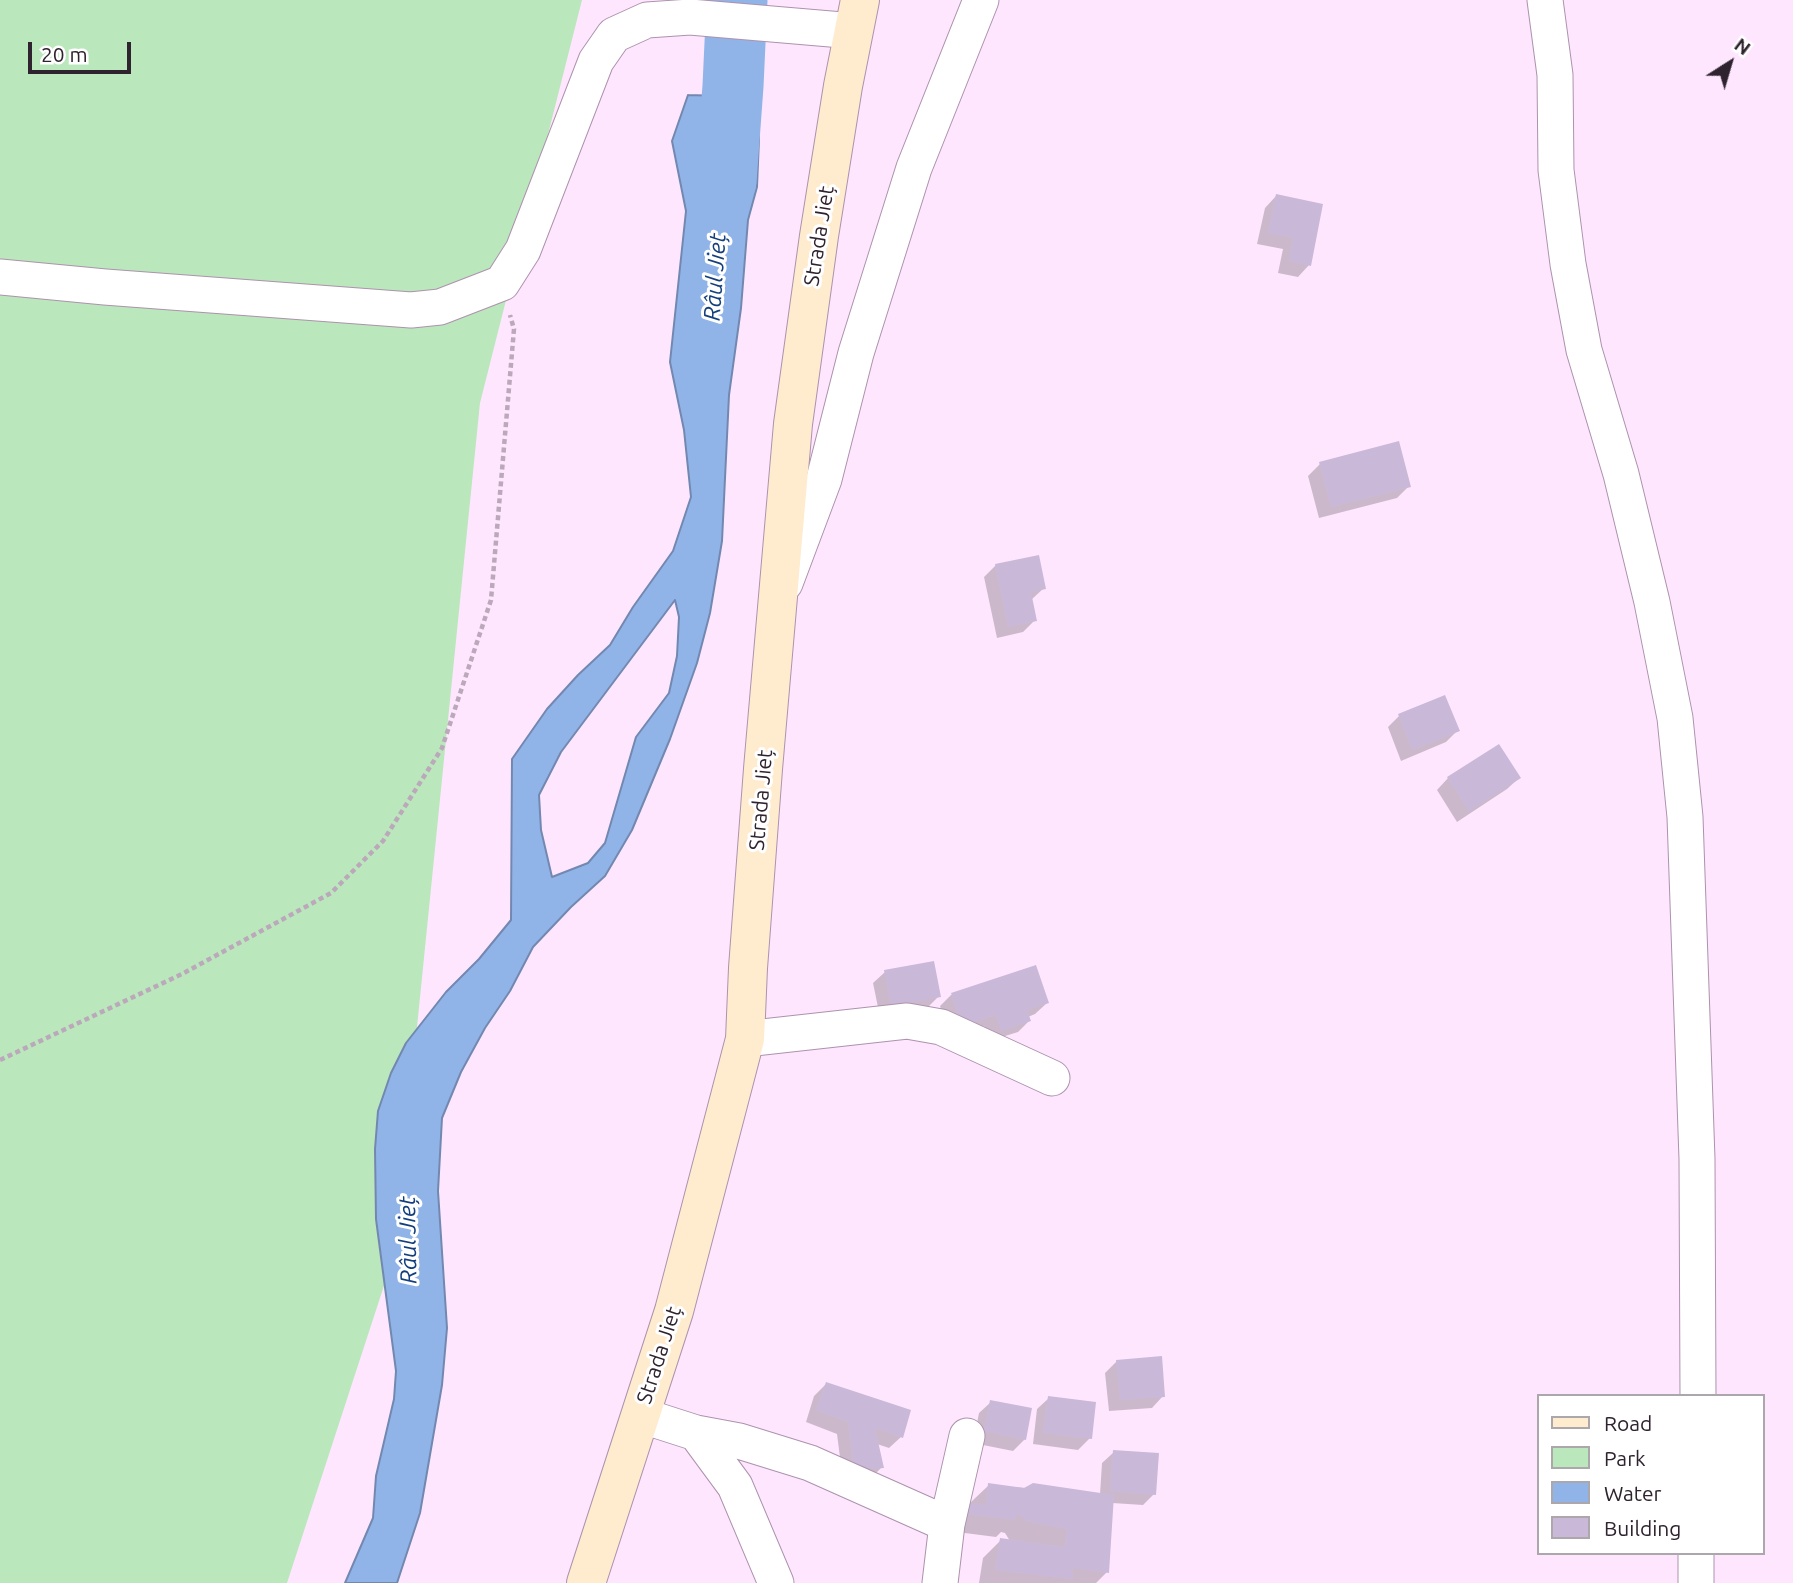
<!DOCTYPE html>
<html>
<head>
<meta charset="utf-8">
<style>
	body { margin:0 }
	#map { position:relative; width:1793px; height:1583px; overflow:hidden; background:#fee7fe; font-family:Ubuntu,sans-serif }
	canvas { display:block }
	.legend { position:absolute; left:1537px; top:1394px; width:228px; height:161px; box-sizing:border-box; background:#fff; border:2px solid #aba7ab; margin:0; padding:9px 12px; list-style:none; font-size:21px; color:#2e232e }
	.legend li { display:flex; align-items:center; gap:14px; height:35px }
	.legend b { width:35px; border:2px solid #aba7ab }
	.north { position:absolute; left:1695px; top:28px; width:70px; height:70px; -webkit-text-stroke:5px #fff; paint-order:stroke; rotate:37deg; font-size:19px; font-weight:700; line-height:28px; text-align:center; color:#2e232e }
	.north::after { content:''; display:block; margin:auto; width:24px; height:32px; background:#2e232e; clip-path:polygon(50% 0,100% 100%,50% 72%,0 100%) }
	.scale { position:absolute; left:28px; top:42px; width:103px; height:32px; box-sizing:border-box; border:4px solid #2e232e; border-top:0; padding-left:9px; font-size:21px; line-height:24px; white-space:nowrap; color:#2e232e; -webkit-text-stroke:5px #fff; paint-order:stroke }
</style>
</head>
<body>
<div id="map">
<canvas width="1793" height="1583"></canvas>
<ul class="legend">
<li><b style="height:9px;background:#ffebce"></b>Road</li>
<li><b style="height:19px;background:#bbe7bc"></b>Park</li>
<li><b style="height:19px;background:#90b4e8"></b>Water</li>
<li><b style="height:19px;background:#cab8d9"></b>Building</li>
</ul>
<div class="north">N</div>
<div class="scale">20 m</div>
</div>
<script>
const context = document.querySelector('canvas').getContext('2d');
context.lineJoin = 'round';
function fill(path, color) { context.fillStyle = color; context.fill(path, 'evenodd'); }
const shape = rows => new Path2D(rows.map(r => 'M' + r).join(''));
function stroke(path, color, width, dash) { context.strokeStyle = color; context.lineWidth = width; context.lineCap = dash ? 'butt' : 'round'; context.setLineDash(dash || []); context.stroke(path); }
function label(font, color, halo, rows, align = 'center') {
  context.font = font + ' Ubuntu,sans-serif'; context.lineWidth = 6; context.setLineDash([]); context.textBaseline = 'middle'; context.strokeStyle = halo; context.fillStyle = color; for (const [text, x, y, turn = 0] of rows) {
    context.save(); context.translate(x, y); context.rotate((+turn || 0) * Math.PI / 180); context.textAlign = isNaN(turn) ? turn : align; if (halo) context.strokeText(text, 0, 0); context.fillText(text, 0, 0); context.restore();
  }
}
fill(shape([
	[0,0,582,0,480,403,394,1255,287,1583,0,1583]
]), '#bbe7bc');
const water = shape([
	[688,95,757,97,759,139,757,187,748,220,741,308,729,395,722,541,710,613,697,663,670,739,632,830,605,876,571,907,533,947,510,991,485,1028,461,1072,442,1118,438,1191,447,1328,442,1385,420,1513,397,1583,345,1583,373,1518,376,1476,394,1399,396,1371,376,1219,375,1149,378,1111,391,1073,406,1043,446,992,479,959,511,920,512,759,547,709,578,675,610,645,633,607,673,551,691,497,684,430,670,362,686,211,672,141,688,95],
	[675,600,679,617,677,656,669,693,636,737,605,843,588,863,552,877,541,830,539,795,561,752,675,600]
]);
fill(water, '#90b4e8');
stroke(water, '#7388b0', 2);
fill(shape([
	[1276,196,1309,265,1298,277,1278,273,1283,249,1257,244,1265,208],
	[1320,464,1409,486,1397,498,1319,518,1308,476],
	[996,565,1044,588,1031,600,1035,620,1023,632,997,638,984,577],
	[1399,716,1457,731,1446,742,1401,761,1388,727],
	[1448,778,1519,778,1507,789,1457,822,1437,790],
	[885,972,939,996,927,1008,880,1017,873,983],
	[951,995,1047,1003,1035,1014,1028,1017,1029,1021,1018,1032,989,1041,984,1026,950,1037,940,1006],
	[1117,1361,1163,1396,1152,1408,1109,1411,1105,1373],
	[826,1384,901,1437,889,1448,877,1444,882,1467,870,1479,843,1481,837,1434,806,1422,814,1396],
	[1049,1398,1090,1438,1078,1450,1033,1444,1037,1409],
	[991,1402,1025,1439,1013,1451,973,1443,979,1413],
	[1114,1452,1154,1494,1143,1505,1112,1503,1107,1572,1096,1583,979,1583,983,1558,1001,1540,1010,1541,1005,1533,1001,1532,996,1537,949,1531,971,1502,989,1485,1100,1494,1102,1463]
]), '#0003');
stroke(shape([
	[726,181,733,86,737,0]
]), '#90b4e8', 61);
fill(shape([
	[1276,194,1323,204,1311,266,1289,261,1293,238,1268,233],
	[1399,441,1411,487,1331,507,1319,462],
	[1039,555,1046,589,1031,592,1037,621,1008,627,995,564],
	[1445,695,1460,731,1412,750,1398,714],
	[1499,744,1521,778,1469,811,1447,777],
	[934,961,941,997,891,1006,884,970],
	[1036,965,1049,1003,1027,1010,1031,1021,1001,1031,996,1015,961,1026,951,993],
	[1162,1356,1165,1397,1120,1400,1116,1360],
	[826,1382,911,1410,903,1438,875,1428,884,1468,854,1470,848,1422,816,1410],
	[1048,1396,1096,1402,1092,1439,1043,1433],
	[990,1400,1032,1408,1026,1440,984,1431],
	[1113,1450,1159,1453,1156,1495,1110,1491],
	[988,1483,1024,1488,1033,1483,1114,1495,1109,1573,1073,1568,1072,1579,995,1570,1000,1538,1065,1547,1067,1529,1025,1521,1022,1516,1016,1515,1015,1520,966,1514,968,1503,986,1505]
]), '#cab8d9');
const minor = shape([
	[1545,0,1555,75,1556,170,1568,264,1584,350,1621,474,1652,602,1675,718,1685,817,1697,1159,1698,1396],
	[0,277,105,287,411,310,440,307,502,283,523,250,596,61,614,35,647,20,690,17,854,31],
	[785,583,824,479,856,353,914,168,981,0],
	[745,1039,907,1021,941,1027,1052,1078],
	[640,1415,696,1433,739,1441,810,1463,947,1524],
	[696,1433,735,1486,776,1583],
	[940,1583,947,1524,967,1436],
	[1696,1583,1696,1553]
]);
const secondary = shape([
	[586,1583,674,1311,745,1039,748,968,763,769,793,424,819,236,843,86,860,0]
]);
stroke(minor, '#ad92ad', 37);
stroke(secondary, '#ad92ad', 40);
stroke(shape([
	[0,1060,182,974,331,893,383,841,442,748,491,600,514,329,510,315]
]), '#bba8bb', 4.5, [5, 3.5]);
stroke(minor, '#fff', 35);
stroke(secondary, '#ffebce', 38);
label('21px', '#2e232e', '#fff', [
	["Strada Jieț",819,236,-81],
	["Strada Jieț",761,800,-85],
	["Strada Jieț",659,1355,-72]
]);
label('italic 23px', '#133f7d', '#fff', [
	["Râul Jieț",715,277,-86],
	["Râul Jieț",408,1240,-91]
]);
</script>
</body>
</html>
